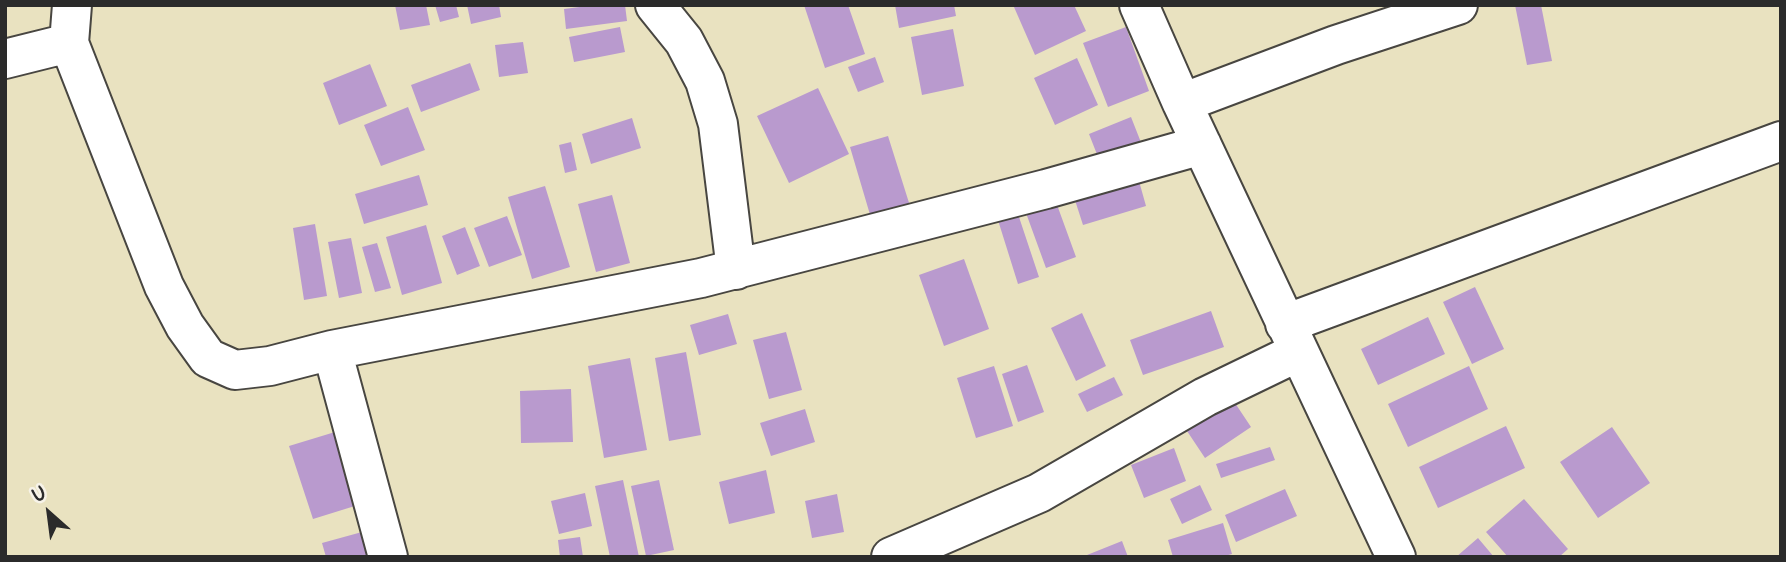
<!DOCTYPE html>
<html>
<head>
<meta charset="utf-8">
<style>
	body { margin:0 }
	#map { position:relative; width:1786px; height:562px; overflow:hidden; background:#e9e2c0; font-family:Pangolin,sans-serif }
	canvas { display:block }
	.frame { position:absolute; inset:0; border:7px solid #2b2b2b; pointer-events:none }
	.north { position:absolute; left:14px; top:478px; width:70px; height:70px; -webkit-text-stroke:5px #f7f3e8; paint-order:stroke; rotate:332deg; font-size:19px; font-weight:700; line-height:28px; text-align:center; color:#2b2b2b }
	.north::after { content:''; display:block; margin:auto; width:24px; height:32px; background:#2b2b2b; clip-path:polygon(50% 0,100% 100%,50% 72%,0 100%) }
</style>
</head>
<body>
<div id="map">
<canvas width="1786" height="562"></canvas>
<div class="frame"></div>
<div class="north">U</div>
</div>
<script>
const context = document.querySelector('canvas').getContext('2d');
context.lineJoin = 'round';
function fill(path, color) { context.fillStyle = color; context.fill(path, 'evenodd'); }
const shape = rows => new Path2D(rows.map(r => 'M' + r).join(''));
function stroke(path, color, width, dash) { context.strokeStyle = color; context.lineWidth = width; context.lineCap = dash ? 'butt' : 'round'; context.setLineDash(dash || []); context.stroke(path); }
fill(shape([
	[395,5,426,5,430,25,400,30],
	[435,5,456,5,459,17,440,22],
	[467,5,499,5,501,17,471,24],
	[595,5,625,5,627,21,566,29,564,9],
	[804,5,848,5,865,54,825,68],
	[895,5,954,5,956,16,899,28],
	[1018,5,1074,5,1086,31,1035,55,1014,7],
	[1515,5,1541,5,1552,61,1527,65],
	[620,27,625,52,574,62,569,37],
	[1126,27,1149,91,1108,107,1083,43],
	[953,29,964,86,922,95,911,37],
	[523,42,528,73,499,77,495,45],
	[875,57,884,82,858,92,848,67],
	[1077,58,1098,105,1055,125,1034,78],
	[470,63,480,90,421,112,411,85],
	[370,64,387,106,339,125,323,83],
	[818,88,849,154,789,183,757,116],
	[408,107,425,150,381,166,364,125],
	[1131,117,1142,145,1100,162,1089,134],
	[632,118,641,148,591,164,582,134],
	[888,136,910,206,871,218,850,147],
	[571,142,577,170,565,173,559,145],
	[1137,174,1146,206,1083,225,1073,194],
	[419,175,428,205,364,224,355,194],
	[545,186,570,267,532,279,508,197],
	[612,195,630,263,596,272,578,204],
	[1056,202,1076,257,1046,268,1026,213],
	[1017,211,1039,277,1018,284,997,217],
	[507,216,522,255,489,267,474,228],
	[315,224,327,296,304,300,293,228],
	[426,225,442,283,402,295,386,237],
	[465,227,480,266,457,275,442,236],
	[351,238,362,293,339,298,328,242],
	[377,243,391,288,375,292,362,247],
	[964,259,989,329,944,346,919,275],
	[1475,287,1504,349,1472,364,1443,302],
	[1211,311,1224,347,1143,375,1130,340],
	[1082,313,1106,366,1076,381,1051,328],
	[728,314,737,344,699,355,690,325],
	[1428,317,1445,354,1378,385,1361,349],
	[786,332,802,390,769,399,753,340],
	[686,352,701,435,669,441,655,358],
	[630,358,647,450,604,458,588,366],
	[1027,365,1044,412,1018,422,1002,374],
	[994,366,1013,426,976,438,957,378],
	[1469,366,1488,409,1408,447,1388,404],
	[1114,377,1123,395,1087,412,1078,394],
	[571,389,573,442,521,443,520,391],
	[1233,400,1251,427,1205,458,1187,431],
	[805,409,815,442,771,456,760,423],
	[1506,426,1525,468,1438,508,1419,467],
	[1612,427,1650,483,1598,518,1560,462],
	[335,432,358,505,313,519,289,446],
	[1270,447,1275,460,1221,478,1216,464],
	[1174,448,1186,481,1144,498,1131,465],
	[766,470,775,513,729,524,719,482],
	[623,480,639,557,610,557,595,486],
	[659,480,674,550,646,556,631,486],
	[1200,485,1212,510,1182,524,1170,499],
	[1285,489,1297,516,1236,542,1225,515],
	[585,493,592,526,559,534,551,501],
	[837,494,844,532,812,538,805,501],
	[1524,499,1568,549,1559,557,1508,557,1486,532],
	[1223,523,1232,554,1221,557,1173,557,1168,540],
	[362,532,369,557,326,557,322,543],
	[580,537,583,557,560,557,558,540],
	[1478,538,1494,557,1456,557],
	[1122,541,1128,557,1082,557]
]), '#b99ace');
const minor = shape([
	[72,5,69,43,164,286,185,326,208,358,235,370,270,366,332,350,701,278,1046,189,1202,145],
	[655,5,684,41,705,81,718,124,736,270],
	[1139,5,1182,103,1396,557],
	[5,59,69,43],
	[1182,103,1336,45,1458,5],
	[1285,324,1781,141],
	[332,350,388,557],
	[891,557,1039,493,1205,397,1298,352]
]);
stroke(minor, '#484641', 42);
stroke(minor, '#fff', 38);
</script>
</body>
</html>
